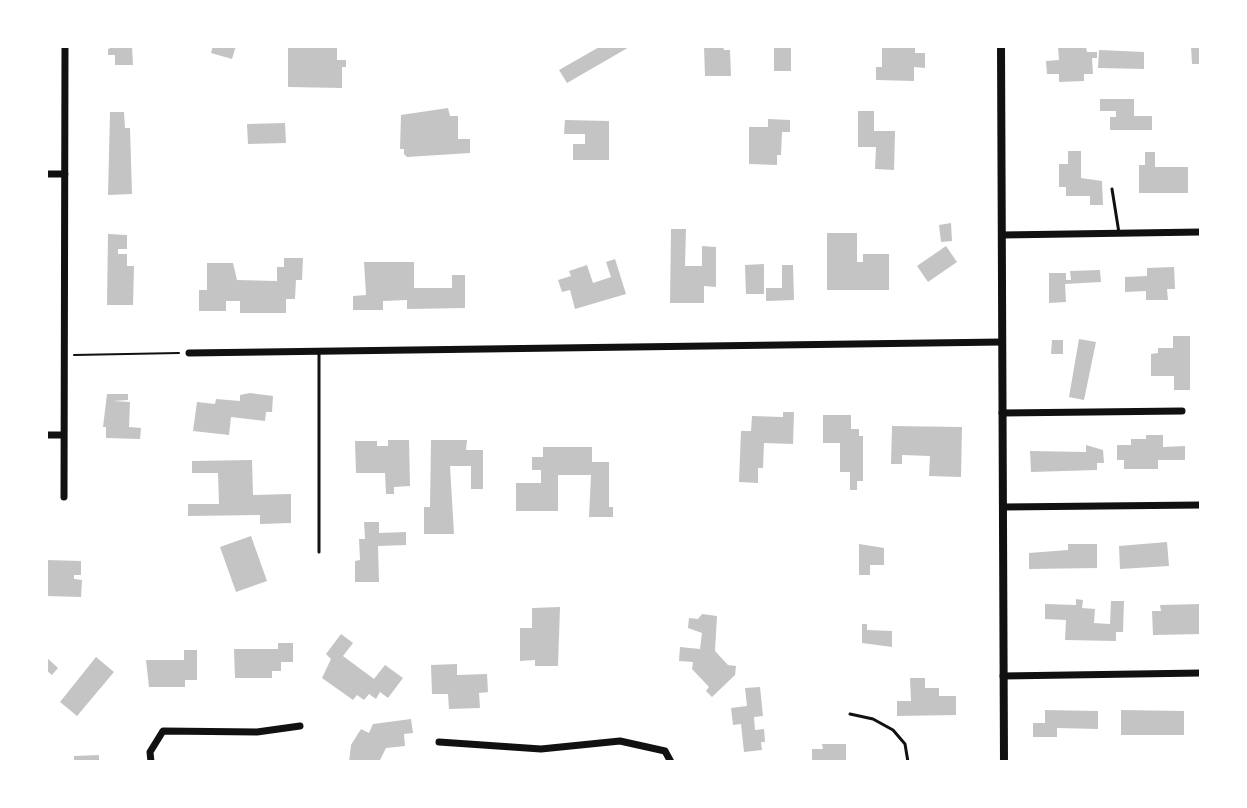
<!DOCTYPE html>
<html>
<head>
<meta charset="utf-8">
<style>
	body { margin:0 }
	#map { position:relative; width:1247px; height:808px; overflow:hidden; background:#fff; font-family:Roboto,sans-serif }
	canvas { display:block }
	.frame { position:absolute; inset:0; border:48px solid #fff; pointer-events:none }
</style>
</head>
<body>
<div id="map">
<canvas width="1247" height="808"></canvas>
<div class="frame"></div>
</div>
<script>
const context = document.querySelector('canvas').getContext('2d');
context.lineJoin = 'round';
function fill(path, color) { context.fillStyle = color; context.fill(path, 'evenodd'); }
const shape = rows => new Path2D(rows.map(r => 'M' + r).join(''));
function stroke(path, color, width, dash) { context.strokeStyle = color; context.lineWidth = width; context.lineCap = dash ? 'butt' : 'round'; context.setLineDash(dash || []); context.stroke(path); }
fill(shape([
	[115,46,132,46,133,65,115,65,115,55,108,55,108,49],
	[213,46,236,46,232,59,211,53],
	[288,46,337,46,337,60,346,60,346,67,342,67,342,88,288,87],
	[601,46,631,46,567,83,559,70],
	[704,46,723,46,724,50,730,50,731,76,705,76],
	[774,46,791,46,791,71,774,71],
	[882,46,915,46,915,53,925,53,925,68,914,67,914,81,876,80,876,67,882,67],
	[1191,46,1201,46,1201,64,1192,64],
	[1058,47,1086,47,1087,52,1097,52,1097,58,1092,58,1093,74,1084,74,1084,81,1059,82,1059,74,1047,74,1046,61,1059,60],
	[1099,50,1144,52,1144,69,1098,68],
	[1100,99,1134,99,1134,116,1152,116,1152,130,1110,130,1110,117,1116,117,1116,111,1100,111],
	[448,108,450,116,458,116,458,139,470,139,470,153,407,157,404,154,404,149,400,149,401,115],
	[858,111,874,111,874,131,895,131,894,170,875,169,876,147,858,147],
	[110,112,124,112,125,128,130,128,132,194,108,195],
	[768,119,790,120,790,132,782,132,781,155,777,155,777,165,749,164,749,127,768,127],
	[565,120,609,121,609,160,573,160,573,144,585,144,585,134,564,134],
	[285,123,286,143,248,144,247,124],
	[1068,151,1081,151,1081,178,1102,181,1103,205,1090,205,1090,196,1066,196,1066,187,1059,187,1059,164,1068,164],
	[1145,152,1155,152,1155,167,1188,167,1188,193,1139,193,1139,165,1145,165],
	[951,223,952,241,941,242,939,225],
	[671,229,686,229,685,266,702,266,702,246,716,247,716,287,704,286,704,303,670,303],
	[827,233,857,233,857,262,863,262,863,254,889,254,889,290,827,290],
	[108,234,127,235,127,249,118,249,118,254,127,254,127,266,134,266,133,305,107,305],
	[946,246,957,262,928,282,917,266],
	[284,258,303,258,302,280,296,280,295,299,286,299,286,313,240,313,240,301,226,301,226,311,199,311,199,290,207,290,207,263,233,263,237,280,277,281,277,267,284,267],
	[615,259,626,294,575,309,570,290,562,292,558,280,571,276,569,271,587,265,593,283,611,277,606,262],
	[364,262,414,262,414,288,452,288,452,275,465,275,465,308,407,309,407,300,383,301,383,310,353,310,353,296,366,295],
	[764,264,764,294,746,294,745,265],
	[782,265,793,265,794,300,766,301,766,288,782,288],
	[1174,267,1175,289,1167,289,1168,300,1146,300,1146,291,1125,292,1125,277,1147,276,1147,268],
	[1100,270,1101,282,1065,284,1066,302,1049,303,1049,273,1066,273,1066,280,1071,280,1070,271],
	[1173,336,1190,336,1190,390,1174,390,1174,376,1151,376,1151,354,1158,353,1158,348,1173,348],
	[1079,339,1096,342,1084,400,1069,397],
	[1052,340,1063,340,1063,354,1051,354],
	[250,393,273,396,272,412,266,412,265,421,231,417,229,435,193,431,197,402,215,404,216,399,240,401,240,395],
	[107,394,128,394,128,400,113,401,130,402,129,427,141,428,140,439,106,438,106,427,103,427],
	[783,412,794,412,793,444,764,443,763,468,758,468,758,483,739,482,741,431,751,431,752,416,783,417],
	[823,415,851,415,851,429,859,429,859,436,863,436,863,481,857,481,857,490,850,490,850,472,840,472,840,443,823,443],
	[892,426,962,427,961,477,929,476,930,456,902,455,902,464,891,464],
	[1146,435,1163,435,1163,447,1185,446,1185,460,1158,460,1158,469,1124,469,1124,460,1117,460,1117,445,1131,445,1131,439,1146,439],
	[388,440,409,440,410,486,394,487,394,494,386,494,385,473,356,473,355,441,377,441,377,446,388,446],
	[431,440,467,440,466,450,483,450,483,489,471,489,471,466,450,466,454,534,424,534,424,507,430,507],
	[1086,445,1103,450,1104,463,1097,463,1097,470,1031,472,1030,451,1086,452],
	[543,447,592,447,592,462,609,462,609,507,613,507,613,517,589,517,591,475,558,475,558,511,516,511,516,483,541,483,541,470,532,470,532,457,543,457],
	[252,460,253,495,291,494,291,523,260,524,260,515,188,516,188,504,219,504,218,473,192,473,192,461],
	[364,522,379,522,379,533,406,532,406,545,378,546,379,582,355,582,355,561,360,560,359,539,365,539],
	[251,536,267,581,236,592,220,547],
	[1167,542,1169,566,1120,569,1119,546],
	[859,544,884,548,884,565,870,565,870,575,859,575],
	[1068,544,1097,544,1097,568,1029,569,1029,553,1068,550],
	[46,560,81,561,81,575,74,575,74,579,82,580,81,597,46,596],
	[1076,599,1083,600,1082,608,1095,609,1094,623,1110,624,1111,601,1124,601,1123,632,1116,632,1116,641,1065,640,1066,620,1045,619,1045,604,1076,605],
	[1201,604,1201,634,1153,635,1152,611,1161,611,1160,605],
	[560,607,558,666,535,666,535,660,520,661,520,628,532,628,532,608],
	[702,614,717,616,715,651,728,665,736,666,735,675,712,697,706,691,709,687,692,669,693,662,679,661,680,647,700,649,702,633,688,628,689,618,698,619],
	[862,624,867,624,867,630,892,631,892,647,862,643],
	[341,634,353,643,343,656,374,679,385,665,403,678,388,698,380,692,376,699,369,694,364,700,357,695,353,700,322,678,331,659,326,654],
	[278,643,293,643,293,662,281,662,281,671,272,671,272,678,235,678,234,649,278,649],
	[184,650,197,650,197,680,185,680,185,687,149,687,146,660,184,660],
	[46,657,58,668,52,675,46,670],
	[96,657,114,672,77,716,60,702],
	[457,664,457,675,487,674,488,692,479,693,480,708,449,709,448,694,432,694,431,665],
	[910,678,925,678,925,688,939,688,939,696,956,696,956,715,897,716,897,701,911,701],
	[760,687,763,716,754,717,755,730,764,729,765,742,761,742,762,750,744,752,741,724,733,725,731,708,747,706,745,688],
	[1045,710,1098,711,1098,729,1057,728,1057,737,1033,737,1033,723,1045,723],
	[1121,710,1184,711,1184,735,1121,735],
	[411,719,413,733,404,734,405,746,386,748,380,760,349,762,351,745,361,729,369,733,373,724],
	[822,744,846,744,846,762,812,762,812,749,823,749],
	[99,755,99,762,74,762,74,756]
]), '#c4c4c4');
stroke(shape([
	[74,355,179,353]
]), '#111', 2);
stroke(shape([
	[1112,189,1119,233],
	[319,352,319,552],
	[850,714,873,719,893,730,905,744,908,762]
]), '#111', 3);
stroke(shape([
	[46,174,65,174],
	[1002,235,1201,232],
	[189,353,1002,342],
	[1002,413,1182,411],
	[46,435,64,435],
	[64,497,65,46],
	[1004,507,1201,505],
	[1003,676,1201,673],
	[439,742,541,749,620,741,665,751,671,762],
	[151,762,150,752,163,731,257,732,300,726]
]), '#111', 7);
stroke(shape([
	[1001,46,1004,762]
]), '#111', 8);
</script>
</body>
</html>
